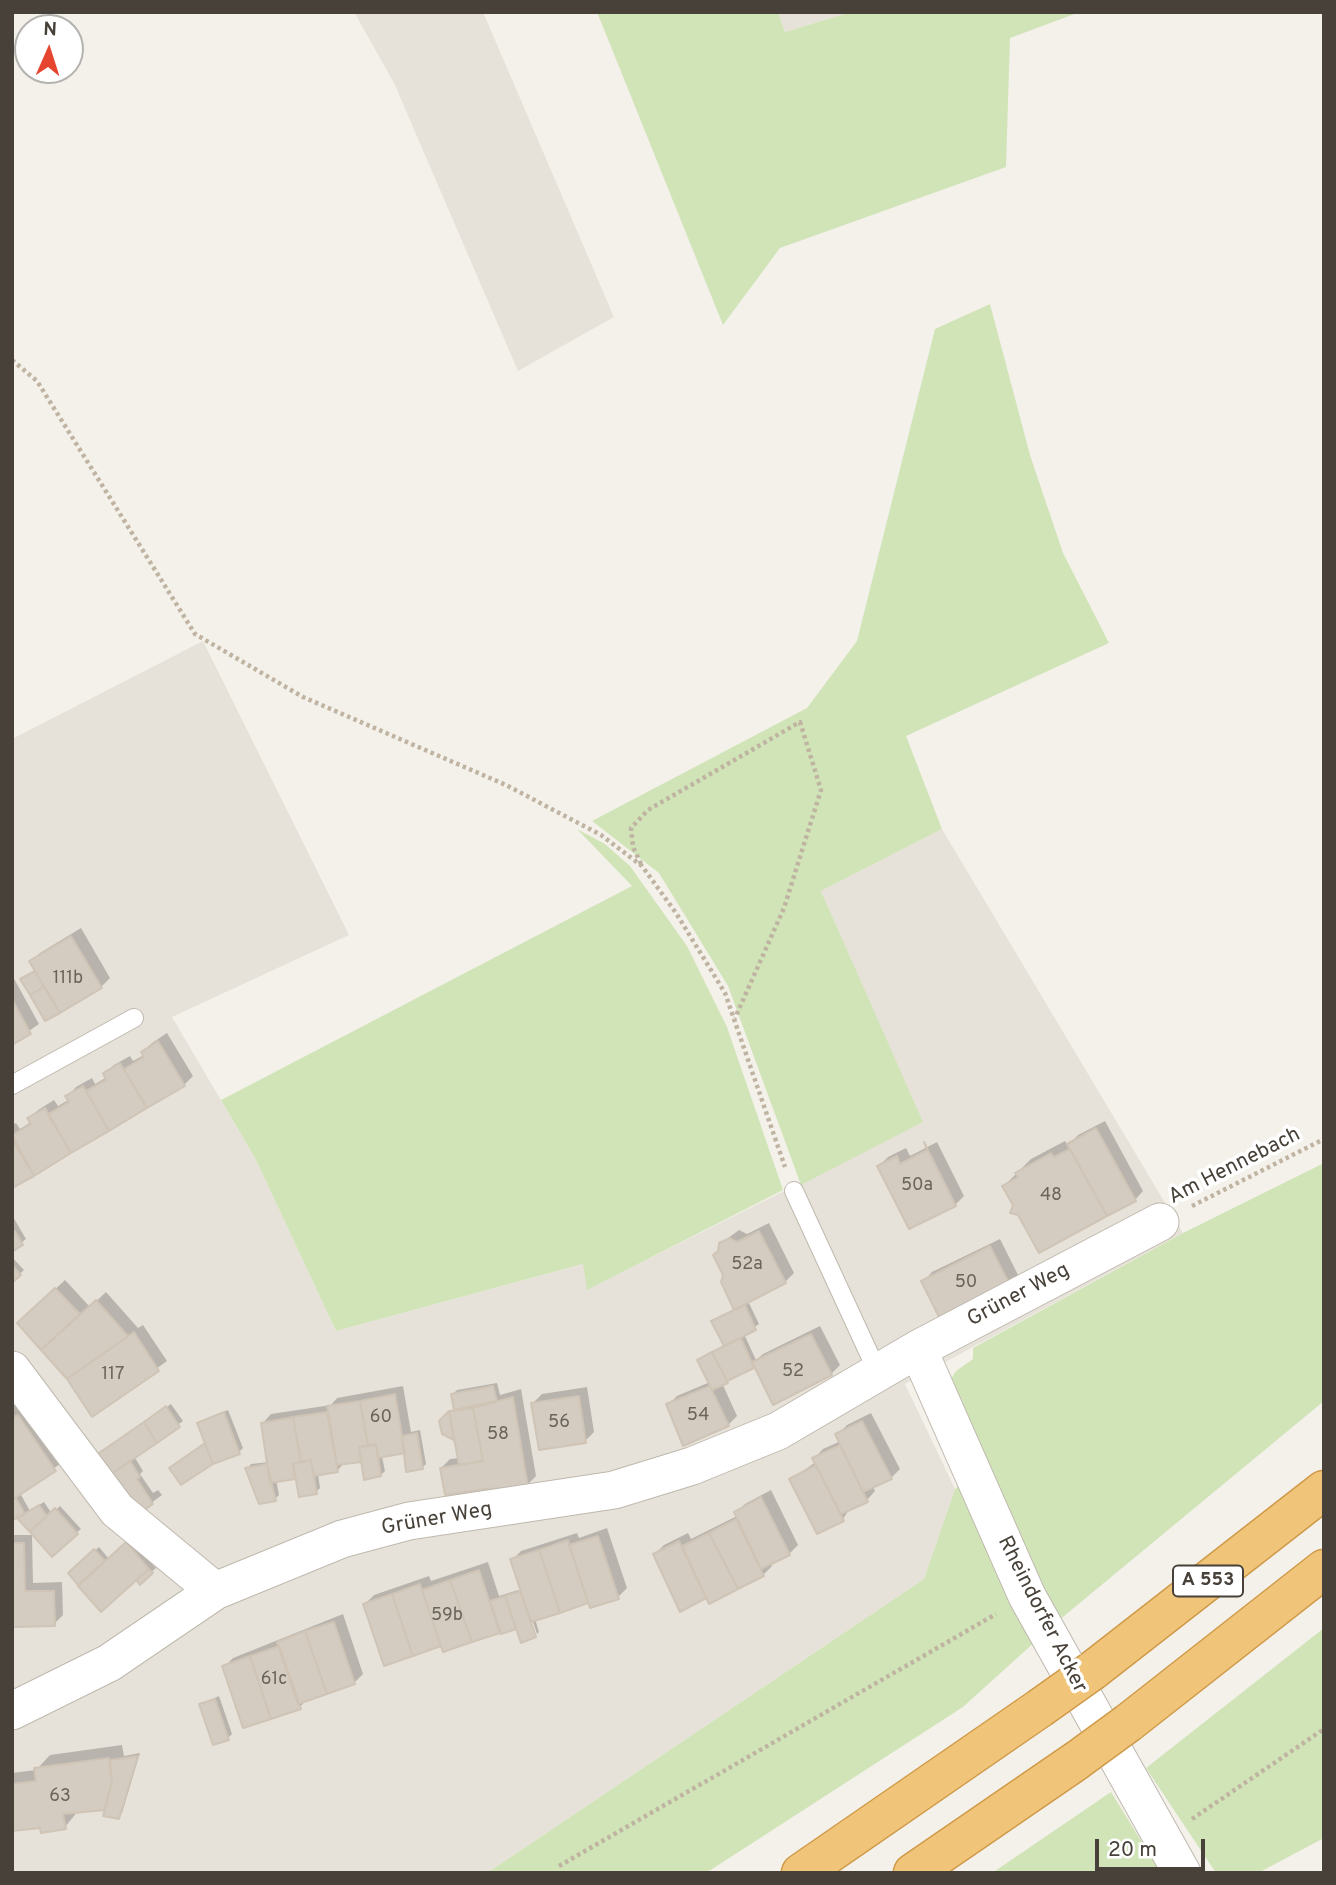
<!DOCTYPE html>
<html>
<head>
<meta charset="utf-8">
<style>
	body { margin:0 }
	#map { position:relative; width:1336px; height:1885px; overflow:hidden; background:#f4f1eb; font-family:Overpass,sans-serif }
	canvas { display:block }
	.frame { position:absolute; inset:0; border:14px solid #474139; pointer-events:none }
	.north { position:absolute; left:14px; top:14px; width:70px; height:70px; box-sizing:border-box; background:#fff; border:2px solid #b5b3b0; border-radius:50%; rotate:3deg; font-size:19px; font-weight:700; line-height:28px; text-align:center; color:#474139 }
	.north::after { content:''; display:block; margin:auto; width:24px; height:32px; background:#e64630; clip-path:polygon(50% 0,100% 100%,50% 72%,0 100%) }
	.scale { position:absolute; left:1095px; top:1839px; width:110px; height:32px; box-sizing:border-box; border:4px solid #474139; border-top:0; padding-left:9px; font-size:21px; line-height:24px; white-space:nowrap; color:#474139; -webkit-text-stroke:5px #fff; paint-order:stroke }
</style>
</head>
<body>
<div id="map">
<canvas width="1336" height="1885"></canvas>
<div class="frame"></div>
<div class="north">N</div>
<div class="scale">20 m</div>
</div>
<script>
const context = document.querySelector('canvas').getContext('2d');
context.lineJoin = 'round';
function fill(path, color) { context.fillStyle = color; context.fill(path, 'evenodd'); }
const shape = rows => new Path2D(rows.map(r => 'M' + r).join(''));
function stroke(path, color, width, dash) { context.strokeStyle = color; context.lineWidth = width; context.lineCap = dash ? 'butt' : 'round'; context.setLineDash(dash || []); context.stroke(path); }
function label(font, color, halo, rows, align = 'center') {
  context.font = font + ' Overpass,sans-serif'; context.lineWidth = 7; context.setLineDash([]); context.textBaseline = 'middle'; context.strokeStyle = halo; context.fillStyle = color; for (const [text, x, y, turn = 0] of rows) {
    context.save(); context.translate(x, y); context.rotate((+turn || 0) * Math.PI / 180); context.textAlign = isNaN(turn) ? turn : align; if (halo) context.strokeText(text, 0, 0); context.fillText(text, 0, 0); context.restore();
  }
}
fill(shape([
	[354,12,483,12,614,317,518,371,394,83],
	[778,12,851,12,785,32],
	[203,641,349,935,172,1017,255,1158,336,1331,584,1264,588,1289,922,1122,821,891,942,829,1183,1233,905,1384,955,1489,924,1579,487,1873,12,1873,12,739]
]), '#e7e2d9');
fill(shape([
	[597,12,778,12,785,32,851,12,1080,12,1010,38,1006,167,780,248,723,325],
	[990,304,1030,455,1063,553,1109,643,906,736,942,829,821,891,923,1122,801,1185,728,986,659,873,592,821,807,708,857,641,935,329],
	[577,829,605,844,630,866,687,946,727,1027,783,1190,587,1290,583,1264,336,1331,255,1158,221,1100,632,886],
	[1324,1163,1324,1401,1058,1621,963,1707,706,1873,487,1873,924,1579,955,1489,978,1470,946,1387,956,1371,973,1359,973,1348,1183,1233],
	[1324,1628,1324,1838,1258,1873,1216,1873,1146,1768],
	[1111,1792,1161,1873,992,1873]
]), '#d1e4b8');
fill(shape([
	[81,928,110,978,101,987,46,1019,23,979,36,970,31,962,40,953],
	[12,975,39,1024,12,1043],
	[167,1033,193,1076,184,1085,12,1186,12,1125,16,1123,20,1129,31,1122,29,1119,38,1110,54,1100,58,1106,70,1099,68,1096,76,1087,92,1078,95,1084,107,1077,105,1074,114,1065,130,1056,133,1061,144,1055,143,1052,152,1043],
	[1105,1121,1143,1191,1135,1200,1015,1205,1004,1186,1031,1159,1065,1141,1068,1146,1078,1135],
	[937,1142,964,1196,955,1205,879,1166,888,1157,906,1148,910,1156],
	[12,1215,26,1239,12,1250],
	[769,1223,794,1273,785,1282,748,1301,759,1324,744,1334,756,1360,763,1354,820,1326,840,1365,831,1374,755,1365,722,1383,737,1416,728,1425,684,1443,668,1405,677,1396,710,1382,699,1360,725,1345,713,1321,736,1308,724,1275,720,1244,739,1230,747,1234],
	[1000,1239,1018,1275,1009,1284,924,1281,932,1272],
	[12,1257,24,1270,12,1281],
	[65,1280,90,1307,106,1292,138,1328,143,1325,167,1361,93,1415,68,1378,19,1323],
	[497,1383,500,1395,521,1389,536,1476,527,1485,441,1468,450,1459,459,1458,456,1439,443,1432,446,1417,456,1410,453,1394,457,1390],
	[403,1386,411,1432,420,1430,426,1464,422,1468,405,1451,382,1456,385,1471,381,1475,363,1460,345,1462,337,1471,318,1474,320,1488,316,1492,297,1477,276,1480,279,1495,275,1499,248,1468,251,1464,269,1462,262,1424,271,1414,331,1405,337,1398],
	[12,1387,64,1461,20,1493,30,1511,44,1502,52,1514,60,1506,81,1529,52,1554,17,1516,12,1518],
	[587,1387,594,1432,585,1441,533,1403,542,1394],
	[171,1404,183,1421,134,1456,143,1471,140,1474,153,1493,158,1490,162,1495,137,1514,98,1455],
	[228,1410,243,1448,239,1452,171,1468,207,1443,199,1423],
	[871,1413,900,1469,891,1478,873,1486,875,1491,867,1500,850,1508,843,1519,791,1479,816,1462,814,1458,823,1449,841,1441,838,1434,847,1425],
	[771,1490,798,1545,789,1554,770,1562,772,1566,763,1575,707,1595,681,1609,655,1554,664,1545,688,1533,691,1539,737,1516,736,1513,745,1504],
	[607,1528,627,1588,618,1597,589,1601,535,1619,539,1632,537,1634,512,1560,521,1551,577,1533,579,1538],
	[12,1535,32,1535,33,1583,62,1582,63,1615,54,1624,12,1625],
	[136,1535,157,1559,152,1564,156,1568,140,1582,136,1578,81,1585,70,1573,99,1547,109,1559],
	[488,1562,499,1596,518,1590,534,1636,517,1627,444,1650,442,1644,365,1604,374,1595,429,1576,431,1581],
	[343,1614,363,1674,354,1683,308,1698,300,1707,224,1667,233,1658],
	[219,1696,232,1734,228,1738,201,1704],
	[122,1745,124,1756,140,1753,122,1813,118,1817,107,1808,78,1811,65,1827,42,1826,12,1829,12,1773,36,1770,50,1755]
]), '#0003');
const building = shape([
	[71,936,102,988,60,1013,29,961,71,936],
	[35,971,44,987,30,995,20,979,35,971],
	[44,987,60,1013,45,1021,30,995,44,987],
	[12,999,31,1034,12,1045,12,999],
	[158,1041,185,1086,147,1108,124,1069,144,1057,141,1052,158,1041],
	[120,1063,147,1108,109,1131,86,1091,106,1080,103,1073,120,1063],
	[83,1086,109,1131,71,1153,48,1114,69,1102,65,1096,83,1086],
	[45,1108,71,1153,34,1176,12,1135,31,1124,27,1118,45,1108],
	[1096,1128,1136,1201,1107,1216,1067,1144,1096,1128],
	[12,1139,34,1176,12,1188,12,1139],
	[924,1142,956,1206,909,1229,877,1166,897,1156,900,1164,927,1150,924,1142],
	[1070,1149,1107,1216,1039,1253,1018,1215,1010,1213,1013,1205,1002,1186,1018,1177,1015,1173,1051,1153,1054,1157,1070,1149],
	[15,1231,23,1245,12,1252,12,1233,15,1231],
	[759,1231,786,1283,734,1310,721,1282,723,1275,713,1255,718,1251,719,1243,730,1238,737,1242,759,1231],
	[990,1246,1010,1285,941,1321,921,1281,990,1246],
	[12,1265,21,1275,12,1283,12,1265],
	[55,1288,80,1314,41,1350,17,1323,55,1288],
	[96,1300,128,1336,67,1379,41,1350,96,1300],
	[745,1305,756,1330,724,1346,711,1321,745,1305],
	[134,1332,159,1371,92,1417,67,1379,134,1332],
	[811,1334,832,1375,773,1405,752,1362,811,1334],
	[741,1338,754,1368,727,1381,712,1352,741,1338],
	[712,1352,728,1383,712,1390,697,1360,712,1352],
	[493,1386,497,1401,454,1410,451,1394,493,1386],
	[710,1386,729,1426,683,1446,666,1404,710,1386],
	[395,1394,405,1453,378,1458,376,1444,368,1446,360,1401,395,1394],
	[579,1396,586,1443,539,1450,531,1403,579,1396],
	[513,1397,528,1487,486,1489,445,1495,440,1468,483,1461,473,1408,513,1397],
	[360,1401,368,1446,359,1447,361,1462,337,1465,327,1406,360,1401],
	[166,1406,180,1427,157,1443,144,1422,166,1406],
	[473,1408,483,1461,459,1465,449,1411,473,1408],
	[449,1411,454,1440,442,1434,439,1421,449,1411],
	[224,1412,240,1454,213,1464,197,1423,224,1412],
	[327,1412,338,1472,314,1476,311,1460,301,1462,293,1417,327,1412],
	[18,1415,56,1471,12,1500,12,1418,18,1415],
	[293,1417,301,1462,293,1464,295,1479,270,1483,261,1423,293,1417],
	[862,1421,892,1479,863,1492,835,1434,862,1421],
	[144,1422,157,1443,110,1475,96,1455,144,1422],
	[417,1433,423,1469,406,1472,402,1436,417,1433],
	[205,1443,213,1464,181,1485,169,1468,205,1443],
	[376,1444,381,1476,364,1480,359,1447,376,1444],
	[840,1445,868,1502,841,1514,812,1458,840,1445],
	[311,1460,317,1494,299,1497,293,1464,311,1460],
	[130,1461,140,1477,137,1479,153,1504,136,1516,110,1475,130,1461],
	[267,1464,276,1501,259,1504,245,1468,267,1464],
	[816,1465,844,1521,817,1534,789,1479,816,1465],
	[761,1497,790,1555,761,1569,734,1512,761,1497],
	[16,1498,25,1514,12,1520,12,1500,16,1498],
	[39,1505,47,1516,30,1532,17,1518,39,1505],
	[55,1508,78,1534,52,1557,30,1532,55,1508],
	[736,1519,764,1576,738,1589,709,1533,736,1519],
	[709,1533,738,1589,709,1604,682,1546,709,1533],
	[598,1536,619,1599,590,1608,569,1545,598,1536],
	[568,1540,588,1603,560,1613,539,1550,568,1540],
	[679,1541,706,1598,680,1612,653,1554,679,1541],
	[126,1542,149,1569,101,1612,78,1586,126,1542],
	[12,1543,24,1543,25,1591,54,1591,55,1626,12,1627,12,1543],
	[94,1549,105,1561,78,1585,68,1573,94,1549],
	[539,1550,560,1613,531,1622,510,1559,539,1550],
	[149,1569,153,1573,140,1585,136,1580,149,1569],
	[479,1570,500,1633,472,1642,450,1580,479,1570],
	[450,1580,472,1642,443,1652,422,1590,450,1580],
	[420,1584,441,1646,413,1656,392,1594,420,1584],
	[520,1591,536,1637,521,1643,505,1596,520,1591],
	[392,1594,413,1656,384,1666,363,1604,392,1594],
	[505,1596,516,1629,501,1634,490,1601,505,1596],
	[334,1622,355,1684,327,1694,305,1631,334,1622],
	[305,1631,327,1694,298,1704,277,1642,305,1631],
	[279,1646,301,1709,271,1719,250,1656,279,1646],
	[250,1656,271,1719,243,1728,222,1666,250,1656],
	[215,1699,229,1740,213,1745,199,1704,215,1699],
	[138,1756,119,1819,103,1816,112,1781,110,1760,138,1756],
	[109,1758,112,1781,105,1810,63,1814,66,1829,41,1833,40,1828,12,1831,12,1784,36,1781,34,1768,109,1758]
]);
fill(building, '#d4ccc1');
stroke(building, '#cfc4b5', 2);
const lane = shape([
	[12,1085,134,1018],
	[794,1191,878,1373]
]);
const street = shape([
	[918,1349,1027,1596,1182,1873],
	[12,1370,117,1510,215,1591],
	[12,1711,109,1663,215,1591,342,1539,409,1521,614,1490,692,1466,778,1431,918,1349,1160,1222]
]);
const highway = shape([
	[1092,1671,1324,1490],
	[1128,1723,1324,1569],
	[801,1873,1040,1708],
	[913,1873,1076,1761]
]);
stroke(lane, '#bfb8ae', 20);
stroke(street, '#bfb8ae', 39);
stroke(highway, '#cf9a49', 41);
stroke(shape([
	[12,360,37,381,195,634,303,697,506,785,601,835,642,866,676,913,725,993,785,1167],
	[641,864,633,847,631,828,648,810,800,722,821,790,784,908,735,1018],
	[1192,1206,1324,1139],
	[1192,1819,1324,1729],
	[559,1866,996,1614]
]), '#bfb3a1', 4.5, [3.5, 3.5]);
stroke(lane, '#fff', 18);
stroke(street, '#fff', 37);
stroke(highway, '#f0c579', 38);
const highwayBridge = shape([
	[1040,1708,1092,1671],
	[1076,1761,1128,1723]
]);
stroke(highwayBridge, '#cf9a49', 41, []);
stroke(highwayBridge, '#f0c579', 38);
label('18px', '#6a645b', null, [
	["111b",68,979],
	["50a",917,1186],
	["48",1051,1196],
	["52a",747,1265],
	["50",966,1283],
	["52",793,1372],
	["117",113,1375],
	["54",698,1416],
	["60",381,1418],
	["56",559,1423],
	["58",498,1435],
	["59b",447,1616],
	["61c",274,1680],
	["63",60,1797]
]);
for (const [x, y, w] of [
	[1208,1581,70]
]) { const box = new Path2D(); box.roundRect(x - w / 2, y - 15.5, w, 31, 5); context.fillStyle = '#fff'; context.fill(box); stroke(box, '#474139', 2); }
label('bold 19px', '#474139', null, [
	["A 553",1208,1581]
]);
label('21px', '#474139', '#fff', [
	["Am Hennebach",1235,1167,-27],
	["Grüner Weg",1019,1296,-28],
	["Grüner Weg",437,1520,-10],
	["Rheindorfer Acker",1041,1615,63]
]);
</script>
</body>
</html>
